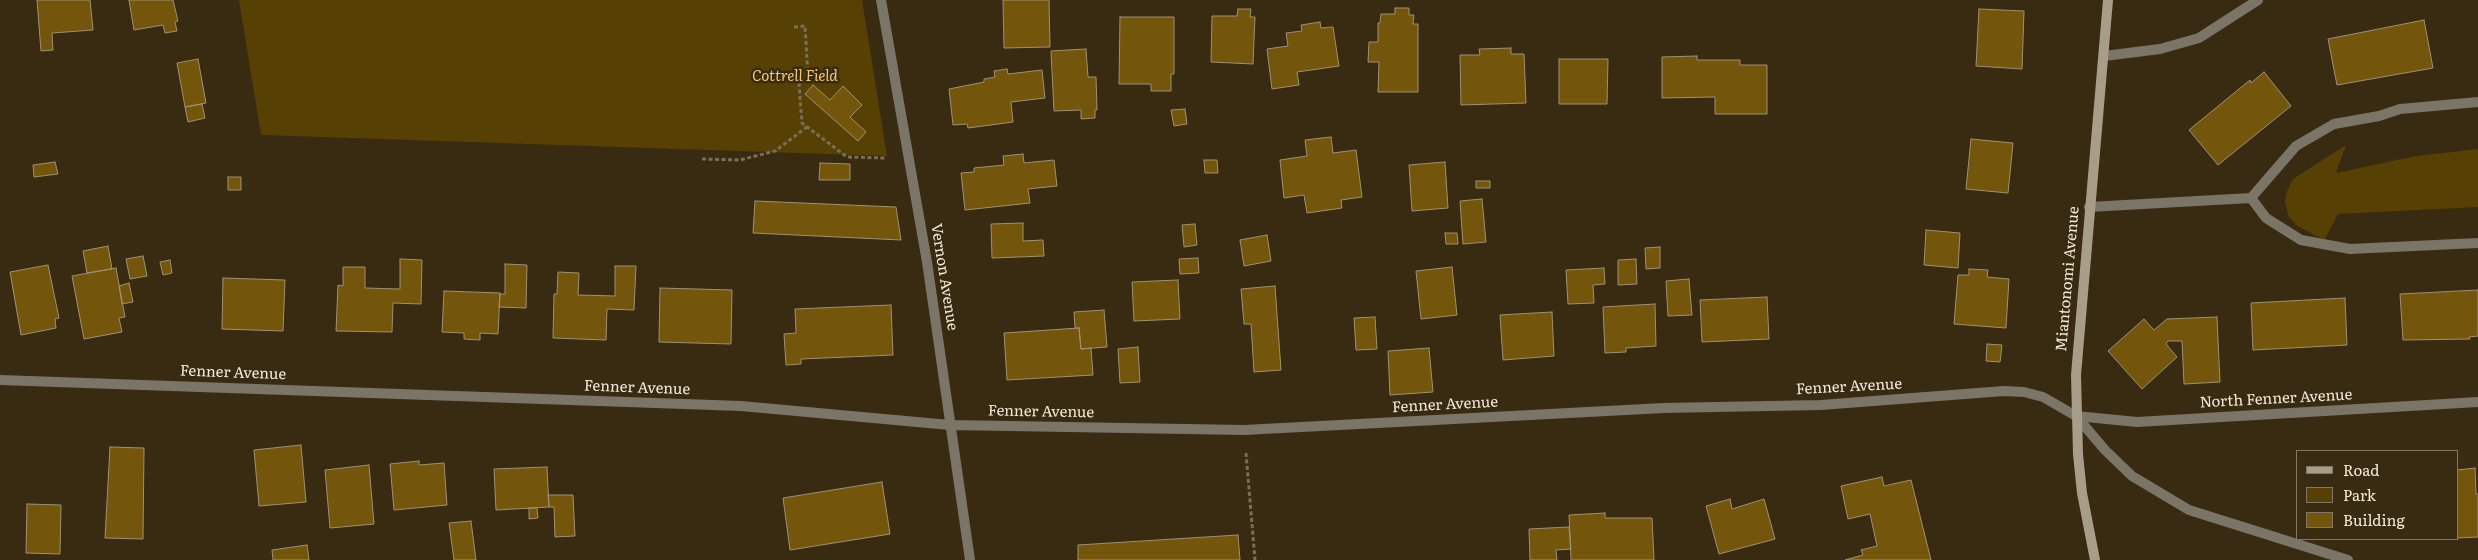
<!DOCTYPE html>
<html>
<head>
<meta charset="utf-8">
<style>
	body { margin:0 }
	#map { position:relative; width:2478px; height:560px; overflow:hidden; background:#382b11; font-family:Literata,serif }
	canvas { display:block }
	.legend { position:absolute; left:2296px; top:450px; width:162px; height:90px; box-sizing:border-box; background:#382b11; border:1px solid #827761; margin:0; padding:6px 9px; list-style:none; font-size:15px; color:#f1e9da }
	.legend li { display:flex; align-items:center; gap:10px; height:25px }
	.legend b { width:25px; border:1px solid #827761 }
</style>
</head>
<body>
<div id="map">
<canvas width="2478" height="560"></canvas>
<ul class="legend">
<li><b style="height:6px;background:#a79d89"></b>Road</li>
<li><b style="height:14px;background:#574003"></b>Park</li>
<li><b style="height:14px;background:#73560b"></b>Building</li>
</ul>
</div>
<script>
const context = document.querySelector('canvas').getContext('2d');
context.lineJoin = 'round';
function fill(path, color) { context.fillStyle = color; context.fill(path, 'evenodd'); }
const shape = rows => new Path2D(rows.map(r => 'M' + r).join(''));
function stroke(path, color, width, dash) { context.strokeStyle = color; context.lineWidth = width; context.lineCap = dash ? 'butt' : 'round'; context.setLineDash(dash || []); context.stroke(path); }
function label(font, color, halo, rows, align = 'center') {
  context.font = font + ' Literata,serif'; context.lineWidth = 5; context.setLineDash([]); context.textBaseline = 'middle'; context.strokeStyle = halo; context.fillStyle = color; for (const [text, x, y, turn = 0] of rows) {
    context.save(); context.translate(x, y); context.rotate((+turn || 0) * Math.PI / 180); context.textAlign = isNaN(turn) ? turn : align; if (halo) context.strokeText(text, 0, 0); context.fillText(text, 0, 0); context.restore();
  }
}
fill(shape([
	[239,0,862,0,887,156,261,135],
	[2346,145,2336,173,2416,156,2478,149,2478,207,2338,214,2325,239,2322,239,2296,225,2289,217,2285,202,2287,191,2293,179]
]), '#574003');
const building = shape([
	[37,0,90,0,93,30,52,33,53,50,41,51,37,0],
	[129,0,173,0,178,21,175,22,177,31,165,33,163,25,134,30,129,0],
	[1003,0,1049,0,1050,47,1004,48,1003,0],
	[1395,8,1409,8,1409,15,1414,15,1413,24,1418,24,1418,92,1378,92,1379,62,1368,62,1369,42,1378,42,1378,23,1380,23,1381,14,1395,14,1395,8],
	[1238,9,1251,9,1250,17,1255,17,1253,64,1211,62,1212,16,1237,16,1238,9],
	[1979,9,2024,11,2022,69,1976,66,1979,9],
	[1120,17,1174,17,1174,74,1171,74,1171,91,1151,91,1151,84,1119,84,1120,17],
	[2424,20,2433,68,2337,85,2328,39,2424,20],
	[1320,22,1321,28,1333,27,1339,66,1297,72,1299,85,1272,89,1267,49,1288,46,1286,33,1302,31,1301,25,1320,22],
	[1511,48,1511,54,1524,54,1526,103,1461,105,1460,55,1480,55,1479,49,1511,48],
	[1086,49,1088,77,1096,77,1097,110,1095,110,1095,118,1081,119,1081,110,1054,111,1051,51,1086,49],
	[1697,56,1697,60,1740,60,1740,65,1767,65,1767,114,1715,114,1715,97,1662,98,1662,57,1697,56],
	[198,59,206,103,185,107,177,63,198,59],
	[1559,59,1608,59,1607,104,1559,104,1559,59],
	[1007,69,1008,74,1042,70,1045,98,1011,102,1013,122,968,128,967,124,953,125,949,89,984,82,984,79,995,77,994,71,1007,69],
	[2264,72,2291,106,2218,165,2189,130,2250,80,2251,83,2264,72],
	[813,85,830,100,843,86,862,105,850,117,866,132,858,141,805,94,813,85],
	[202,104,205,118,188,122,185,107,202,104],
	[1185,109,1187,124,1174,126,1171,110,1185,109],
	[1331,137,1333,153,1356,150,1362,197,1341,200,1342,208,1307,213,1304,195,1284,198,1280,160,1307,156,1305,140,1331,137],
	[1971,139,2013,143,2008,193,1966,189,1971,139],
	[1023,154,1024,163,1054,160,1057,186,1028,189,1030,203,965,210,961,173,974,172,974,168,1004,165,1003,156,1023,154],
	[1204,160,1217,160,1218,173,1205,173,1204,160],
	[55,162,58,174,34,177,33,165,55,162],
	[1445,162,1448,208,1412,211,1409,165,1445,162],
	[820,163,850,164,850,180,819,180,820,163],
	[228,177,241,177,241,190,228,190,228,177],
	[1476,181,1490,181,1490,188,1476,188,1476,181],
	[1482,199,1486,242,1463,244,1460,201,1482,199],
	[755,201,896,207,901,240,753,233,755,201],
	[1023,223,1023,241,1043,240,1044,256,992,258,991,224,1023,223],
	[1195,224,1197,245,1184,247,1182,225,1195,224],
	[1926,230,1960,233,1958,268,1924,265,1926,230],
	[1445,233,1457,233,1458,244,1446,244,1445,233],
	[1267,235,1271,261,1244,266,1240,240,1267,235],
	[108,246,112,269,87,273,83,251,108,246],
	[1660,247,1660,268,1646,269,1645,248,1660,247],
	[143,256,147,276,130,279,126,259,143,256],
	[1198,258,1199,273,1180,274,1179,259,1198,258],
	[400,259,422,260,421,304,393,303,392,332,336,331,338,285,343,286,343,267,365,267,365,288,400,289,400,259],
	[1636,259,1637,284,1618,285,1618,260,1636,259],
	[170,260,172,273,163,275,160,262,170,260],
	[505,264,527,265,526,308,499,307,500,294,505,294,505,264],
	[48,265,59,318,55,319,56,328,21,335,10,272,48,265],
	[615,266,636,266,634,310,607,309,606,340,553,338,554,294,557,294,558,272,579,273,578,295,615,296,615,266],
	[1452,267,1457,315,1421,319,1416,271,1452,267],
	[116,268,125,317,119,318,122,332,84,339,72,276,116,268],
	[1604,268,1605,284,1593,285,1594,303,1568,304,1566,270,1604,268],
	[1969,269,1988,270,1987,277,2009,279,2006,328,1954,324,1958,275,1969,275,1969,269],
	[223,278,285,280,283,331,222,329,223,278],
	[1689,279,1692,315,1668,316,1666,281,1689,279],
	[1178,280,1180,319,1134,321,1132,282,1178,280],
	[129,283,133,302,122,304,119,286,129,283],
	[1275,286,1281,370,1254,372,1251,324,1244,324,1241,289,1275,286],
	[660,288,732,290,731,344,659,342,660,288],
	[2478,290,2478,336,2469,337,2470,339,2403,340,2400,294,2478,290],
	[444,291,500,293,498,334,480,333,480,340,464,339,464,333,442,332,444,291],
	[1767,297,1769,339,1702,342,1700,300,1767,297],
	[2345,298,2347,345,2253,350,2251,303,2345,298],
	[1655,304,1656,346,1626,348,1626,352,1605,353,1603,307,1655,304],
	[891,305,893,355,801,359,801,364,786,365,784,334,796,333,795,309,891,305],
	[1104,310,1107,347,1081,349,1079,328,1075,328,1074,312,1104,310],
	[1552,312,1554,356,1503,360,1500,315,1552,312],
	[1375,317,1377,349,1356,350,1354,318,1375,317],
	[2217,317,2220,382,2184,384,2182,341,2168,341,2166,344,2177,357,2142,389,2108,351,2144,319,2154,330,2167,319,2217,317],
	[1079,328,1081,349,1091,348,1093,375,1007,380,1004,333,1079,328],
	[1987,344,2002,345,2000,362,1986,361,1987,344],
	[1138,347,1140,382,1120,383,1118,349,1138,347],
	[1429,348,1433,392,1390,395,1388,351,1429,348],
	[301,445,306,502,259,506,254,450,301,445],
	[110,447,144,448,143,539,105,538,110,447],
	[419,461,419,465,444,463,447,505,394,510,390,464,419,461],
	[369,465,374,524,330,528,325,470,369,465],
	[547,467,549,507,496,510,494,469,547,467],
	[2475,468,2476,494,2478,494,2478,537,2457,538,2457,470,2475,468],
	[1882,477,1884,486,1911,480,1931,560,1845,560,1863,555,1861,550,1877,546,1870,514,1848,519,1841,486,1882,477],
	[882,482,890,534,790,550,783,498,882,482],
	[548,495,573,495,575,536,555,537,554,507,549,507,548,495],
	[1730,499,1732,509,1764,499,1775,539,1719,554,1706,506,1730,499],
	[27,504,61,505,60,554,26,553,27,504],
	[529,508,537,508,538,518,529,519,529,508],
	[1605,513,1605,518,1652,518,1654,560,1571,560,1569,515,1605,513],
	[471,521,476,560,454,560,449,523,471,521],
	[1569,527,1571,549,1556,550,1557,560,1530,560,1529,529,1569,527],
	[1238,535,1240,560,1078,560,1078,545,1238,535],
	[307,545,309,560,273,560,272,550,307,545]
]);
fill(building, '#73560b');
stroke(building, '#9f9173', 1);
stroke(shape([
	[794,27,805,26,808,75,799,85,802,123,847,157,885,158],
	[702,159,740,160,775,151,807,127],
	[1246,453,1255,560]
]), '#796e57', 3, [4, 2.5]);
stroke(shape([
	[2478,102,2400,109,2379,116,2334,124,2296,146,2251,198,2266,218,2301,240,2350,249,2478,243],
	[2089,207,2251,198],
	[2076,416,2105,450,2132,476,2189,510,2348,560]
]), '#7b7568', 10);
stroke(shape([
	[881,0,927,262,970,560],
	[2104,56,2160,49,2199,38,2258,0],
	[0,380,741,406,950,425,1244,430,1664,408,1821,405,2004,391,2024,392,2043,397,2076,416,2137,422,2478,402]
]), '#7b7568', 10);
stroke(shape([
	[2095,560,2082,493,2078,454,2076,375,2108,0]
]), '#a79d89', 10);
label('italic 15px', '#f5c96c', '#382b11', [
	["Cottrell Field",795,77]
]);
label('15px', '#f1e9da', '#382b11', [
	["Vernon Avenue",944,277,81],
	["Miantonomi Avenue",2068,279,-85],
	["Fenner Avenue",233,373,2],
	["Fenner Avenue",1849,387,-3],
	["Fenner Avenue",637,388,2],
	["North Fenner Avenue",2276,399,-3],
	["Fenner Avenue",1445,405,-3],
	["Fenner Avenue",1041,412,1]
]);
</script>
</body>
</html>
